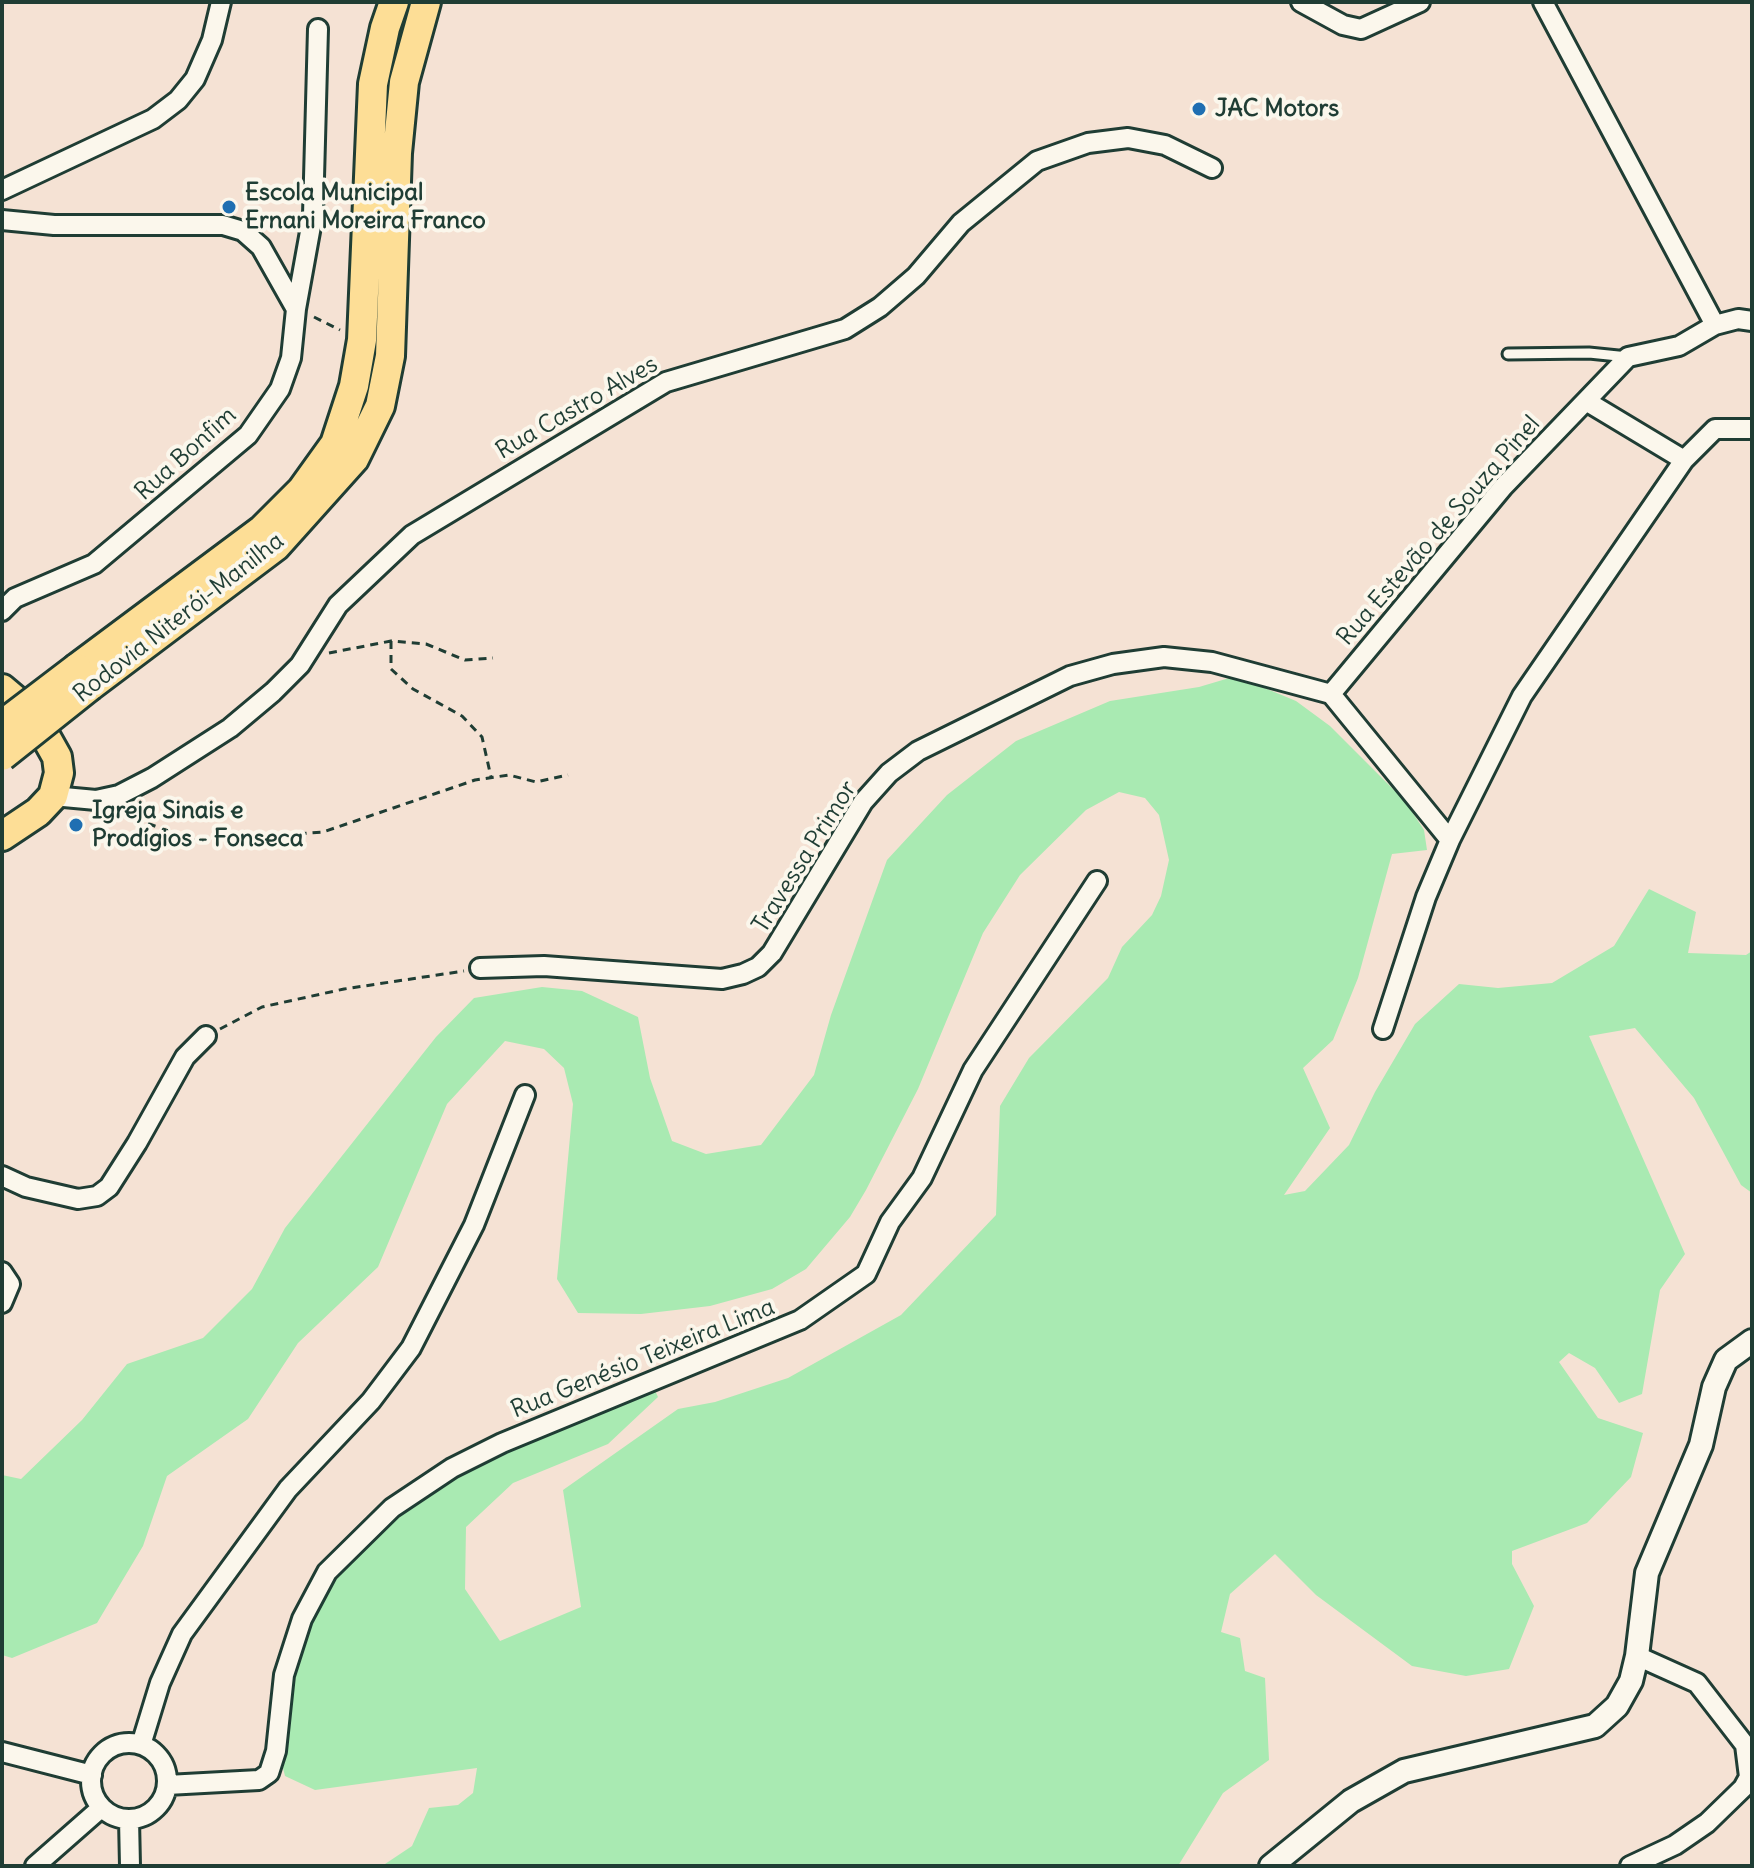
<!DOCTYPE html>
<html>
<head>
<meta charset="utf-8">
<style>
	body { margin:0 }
	#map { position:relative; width:1754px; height:1868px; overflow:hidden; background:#f5e2d4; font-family:Delius,sans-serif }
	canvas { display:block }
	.frame { position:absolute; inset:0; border:4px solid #1f3d34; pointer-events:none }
</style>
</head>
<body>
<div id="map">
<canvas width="1754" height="1868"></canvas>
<div class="frame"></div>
</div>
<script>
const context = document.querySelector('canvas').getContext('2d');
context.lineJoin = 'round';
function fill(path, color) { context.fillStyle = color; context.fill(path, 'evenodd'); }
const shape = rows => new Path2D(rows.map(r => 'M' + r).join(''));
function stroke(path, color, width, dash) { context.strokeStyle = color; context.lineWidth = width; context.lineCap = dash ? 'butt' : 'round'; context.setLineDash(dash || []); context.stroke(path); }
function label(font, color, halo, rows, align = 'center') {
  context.font = font + ' Delius,sans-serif'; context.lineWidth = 8; context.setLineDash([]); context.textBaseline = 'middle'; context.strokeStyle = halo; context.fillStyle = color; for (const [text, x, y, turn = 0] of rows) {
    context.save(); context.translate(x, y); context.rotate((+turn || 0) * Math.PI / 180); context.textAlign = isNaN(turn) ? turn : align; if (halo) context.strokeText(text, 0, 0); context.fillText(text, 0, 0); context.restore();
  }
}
fill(shape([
	[1236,676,1296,701,1330,726,1405,801,1424,830,1427,850,1392,854,1358,978,1333,1040,1303,1068,1330,1128,1284,1195,1305,1191,1349,1145,1375,1092,1415,1024,1459,984,1498,988,1552,983,1614,946,1649,889,1696,912,1688,953,1746,955,1752,951,1752,1193,1741,1185,1694,1098,1635,1028,1589,1036,1685,1254,1660,1290,1642,1394,1619,1403,1595,1368,1569,1353,1559,1362,1598,1418,1643,1433,1631,1477,1587,1523,1512,1551,1512,1564,1534,1606,1509,1669,1466,1676,1412,1666,1316,1595,1275,1554,1230,1594,1221,1632,1240,1638,1245,1671,1265,1678,1269,1760,1223,1793,1178,1866,382,1866,412,1846,429,1808,458,1805,473,1793,477,1768,315,1790,285,1776,280,1756,284,1682,318,1591,399,1505,503,1449,653,1386,658,1397,608,1444,513,1483,466,1527,465,1589,500,1641,581,1607,563,1490,678,1409,715,1402,788,1378,901,1315,996,1215,1000,1106,1029,1058,1108,978,1122,947,1152,915,1161,896,1169,860,1159,815,1145,798,1119,792,1086,810,1020,875,983,933,918,1089,866,1190,850,1217,806,1269,772,1289,710,1306,641,1314,578,1313,557,1279,573,1104,564,1068,544,1049,505,1041,447,1104,378,1267,298,1343,248,1419,167,1476,143,1546,97,1623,12,1658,2,1655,2,1475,21,1479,82,1420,127,1364,203,1338,252,1289,285,1228,436,1037,474,998,542,987,582,991,638,1017,650,1078,672,1141,706,1154,761,1145,814,1075,831,1015,887,860,947,795,1016,741,1110,701,1199,687]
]), '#a9eab2');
const service = shape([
	[1508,354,1589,353,1628,357]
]);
const minor = shape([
	[1301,2,1343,25,1361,29,1420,2],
	[1543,2,1715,325,1738,319,1752,321],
	[2,190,153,119,178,100,195,79,212,40,221,2],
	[2,220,54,225,223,225,243,231,261,247,296,309,291,358,280,389,248,435,94,564,15,598,2,611],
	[296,309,313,215,318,29],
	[1586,401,1684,460],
	[1331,694,1503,487,1628,357,1679,346,1715,325],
	[53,796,96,800,119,795,152,778,230,728,273,692,300,665,338,605,412,535,666,382,845,329,880,307,916,276,961,223,1037,161,1088,143,1128,138,1165,145,1212,168],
	[1450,840,1522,696,1684,460,1715,429,1752,429],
	[480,968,544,966,722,979,743,974,758,967,772,953,863,802,889,773,918,751,1070,676,1113,664,1164,657,1212,662,1331,694,1450,840,1426,897,1383,1029],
	[2,1176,26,1187,78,1199,97,1196,109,1187,137,1143,185,1057,206,1036],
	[2,1272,10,1284,2,1303],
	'91 1781a38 38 0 1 1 76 0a38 38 0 1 1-76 0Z',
	[141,1745,160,1683,182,1634,288,1489,371,1401,411,1348,474,1225,525,1095],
	[2,1752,92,1775],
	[167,1785,259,1780,269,1773,276,1751,284,1675,302,1619,327,1572,392,1508,452,1468,502,1443,800,1320,866,1274,890,1222,922,1178,973,1070,1097,881],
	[129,1819,130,1866],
	[35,1866,101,1808],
	[1630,1866,1675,1845,1707,1823,1743,1788,1749,1777,1745,1745,1697,1683,1637,1656]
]);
const tertiary = shape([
	[1271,1866,1351,1801,1404,1771,1595,1726,1617,1706,1631,1681,1637,1656,1647,1573,1701,1445,1714,1387,1726,1360,1752,1341]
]);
const trunk = shape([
	[77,668,262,530,302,490,335,444,354,386,362,340,373,84,385,28,394,2],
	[90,686,276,546,354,459,380,406,390,356,397,153,404,82,426,2],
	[2,689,34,716,57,757,59,773,53,796,38,812,2,836]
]);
stroke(service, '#1f3d34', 15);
stroke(minor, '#1f3d34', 24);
stroke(tertiary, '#1f3d34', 28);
stroke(trunk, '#1f3d34', 34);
stroke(shape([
	[314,317,340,330],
	[391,641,391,669,413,689,462,716,482,737,491,777],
	[329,653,391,641,426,644,465,660,493,658],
	[126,809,130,817,196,841,323,832,475,780,509,775,536,782,568,775],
	[220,1029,262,1007,344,989,464,971]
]), '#1f3d34', 3, [8, 6]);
stroke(service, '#fbf7ec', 9);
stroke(minor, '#fbf7ec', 18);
stroke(tertiary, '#fbf7ec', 22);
stroke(trunk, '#fdde96', 28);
const trunkBridge = shape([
	[2,725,77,668],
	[2,756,90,686]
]);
stroke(trunkBridge, '#1f3d34', 34, []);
stroke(trunkBridge, '#fdde96', 28);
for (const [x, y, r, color] of [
	[1199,109,8,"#1f6fb2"],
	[229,207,8,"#1f6fb2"],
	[76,825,8,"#1f6fb2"]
]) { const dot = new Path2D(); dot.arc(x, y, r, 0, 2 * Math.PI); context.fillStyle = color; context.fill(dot); stroke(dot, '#fbf7ec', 3); }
label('bold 24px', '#1f3d34', '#fbf7ec', [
	["JAC Motors",1215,109],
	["Escola Municipal",245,193],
	["Ernani Moreira Franco",245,221],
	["Igreja Sinais e",92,811],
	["Prodígios - Fonseca",92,839]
], 'left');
label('24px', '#1f3d34', '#fbf7ec', [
	["Rua Castro Alves",577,408,-30],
	["Rua Bonfim",186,454,-42],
	["Rua Estevão de Souza Pinel",1439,531,-49],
	["Rodovia Niterói-Manilha",179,618,-38],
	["Travessa Primor",805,857,-58],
	["Rua Genésio Teixeira Lima",643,1359,-22]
]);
</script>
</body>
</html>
